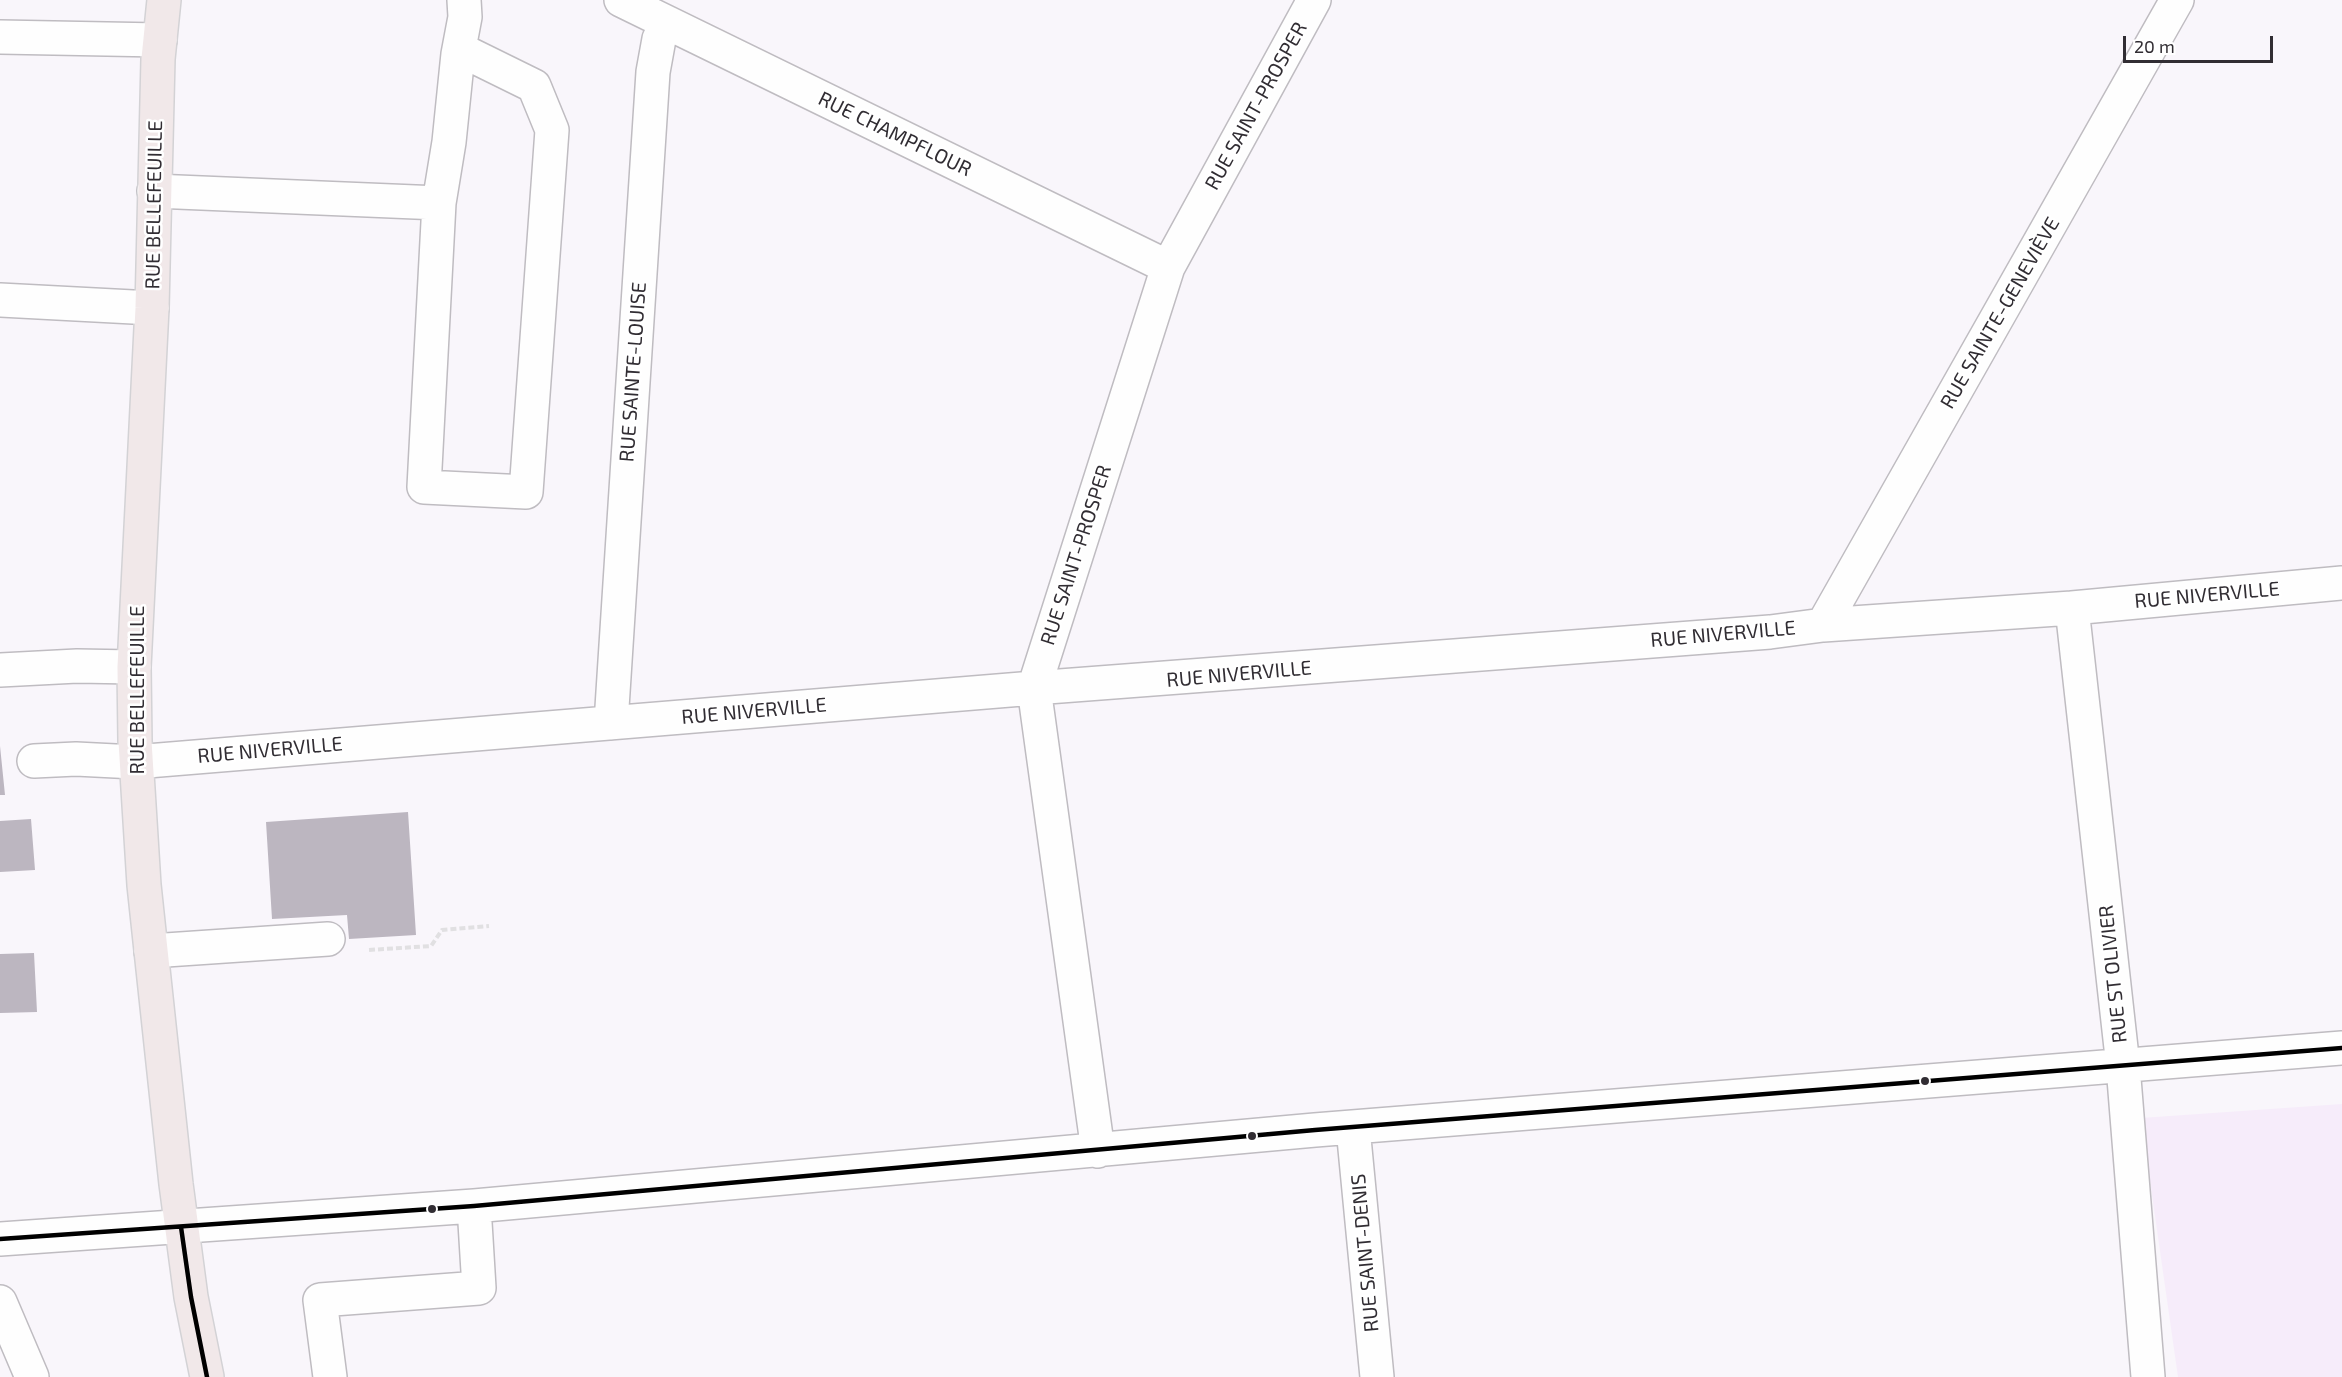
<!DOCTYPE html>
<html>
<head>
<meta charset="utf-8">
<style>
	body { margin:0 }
	#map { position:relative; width:2342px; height:1377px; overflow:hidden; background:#f9f6fb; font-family:"Exo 2",sans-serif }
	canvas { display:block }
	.scale { position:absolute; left:2123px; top:36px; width:150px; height:27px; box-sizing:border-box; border:3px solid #312d33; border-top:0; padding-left:8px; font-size:18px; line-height:21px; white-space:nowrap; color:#312d33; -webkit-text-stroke:4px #fff; paint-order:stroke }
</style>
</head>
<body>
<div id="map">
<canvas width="2342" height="1377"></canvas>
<div class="scale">20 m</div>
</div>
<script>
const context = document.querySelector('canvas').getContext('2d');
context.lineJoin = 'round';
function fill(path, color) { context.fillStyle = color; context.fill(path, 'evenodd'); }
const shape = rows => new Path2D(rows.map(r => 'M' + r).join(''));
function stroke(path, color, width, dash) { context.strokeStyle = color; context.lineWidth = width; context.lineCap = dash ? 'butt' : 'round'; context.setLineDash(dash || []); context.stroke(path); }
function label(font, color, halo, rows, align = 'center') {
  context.font = font + ' "Exo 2",sans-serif'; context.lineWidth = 5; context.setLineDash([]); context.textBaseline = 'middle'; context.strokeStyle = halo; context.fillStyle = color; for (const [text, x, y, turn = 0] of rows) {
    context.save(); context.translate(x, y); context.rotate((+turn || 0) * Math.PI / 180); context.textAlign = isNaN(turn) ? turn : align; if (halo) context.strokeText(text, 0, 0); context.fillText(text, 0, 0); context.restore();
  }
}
fill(shape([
	[2342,1104,2342,1377,2178,1377,2141,1118]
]), '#f6ecfa');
fill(shape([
	[0,746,5,795,0,795],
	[408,812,416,935,349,939,347,915,272,919,266,822],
	[31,819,35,870,0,872,0,821],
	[34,953,37,1012,0,1013,0,954]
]), '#bcb6c0');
const minor = shape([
	[621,0,1168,267],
	[0,37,160,40],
	[458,54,469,54,534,86,552,130,526,492,424,487,439,203,449,142,458,54,465,17,464,0],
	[154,191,439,203],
	[0,300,152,308],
	[2072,608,2123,1066,2148,1377],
	[1823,625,2177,0],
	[0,670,77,666,134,667],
	[611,723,653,72,659,39,667,23],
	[34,761,76,759,135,762,1034,688,1770,632,1823,625,2072,608,2342,583],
	[151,951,328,939],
	[1353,1128,1377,1377],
	[1098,1151,1034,688,1168,267,1314,0],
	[0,1239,474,1206,1315,1130,2342,1048],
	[0,1302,32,1377],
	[330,1377,320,1300,479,1288,474,1206]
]);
const major = shape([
	[164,0,158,59,152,308,134,667,135,741,144,885,176,1184,191,1297,207,1377]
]);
stroke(minor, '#bfbcc1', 36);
stroke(major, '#d3d2d5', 36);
stroke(shape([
	[369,950,431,946,442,930,489,926]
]), '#e1e0e2', 4, [6, 3]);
stroke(minor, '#fefefe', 33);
stroke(major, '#f1e8e9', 33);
stroke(shape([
	[181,1227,191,1297,207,1377],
	[0,1239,474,1206,1315,1130,2342,1048]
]), '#000', 4.5);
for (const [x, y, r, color] of [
	[1925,1081,5,"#312d33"],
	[1252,1136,5,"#312d33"],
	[432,1209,5,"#312d33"]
]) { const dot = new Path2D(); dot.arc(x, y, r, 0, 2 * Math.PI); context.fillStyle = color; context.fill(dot); stroke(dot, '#fff', 2); }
label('20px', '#312d33', '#fff', [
	["RUE SAINT-PROSPER",1256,106,-61],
	["RUE CHAMPFLOUR",895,134,26],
	["RUE BELLEFEUILLE",154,205,-89],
	["RUE SAINTE-GENEVIÈVE",2000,313,-60],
	["RUE SAINTE-LOUISE",633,372,-86],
	["RUE SAINT-PROSPER",1076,555,-72],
	["RUE NIVERVILLE",2207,595,-5],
	["RUE NIVERVILLE",1723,634,-5],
	["RUE NIVERVILLE",1239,674,-5],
	["RUE BELLEFEUILLE",137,690,-90],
	["RUE NIVERVILLE",754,711,-5],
	["RUE NIVERVILLE",270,750,-5],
	["RUE ST OLIVIER",2113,974,-96],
	["RUE SAINT-DENIS",1365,1253,-95]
]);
</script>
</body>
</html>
